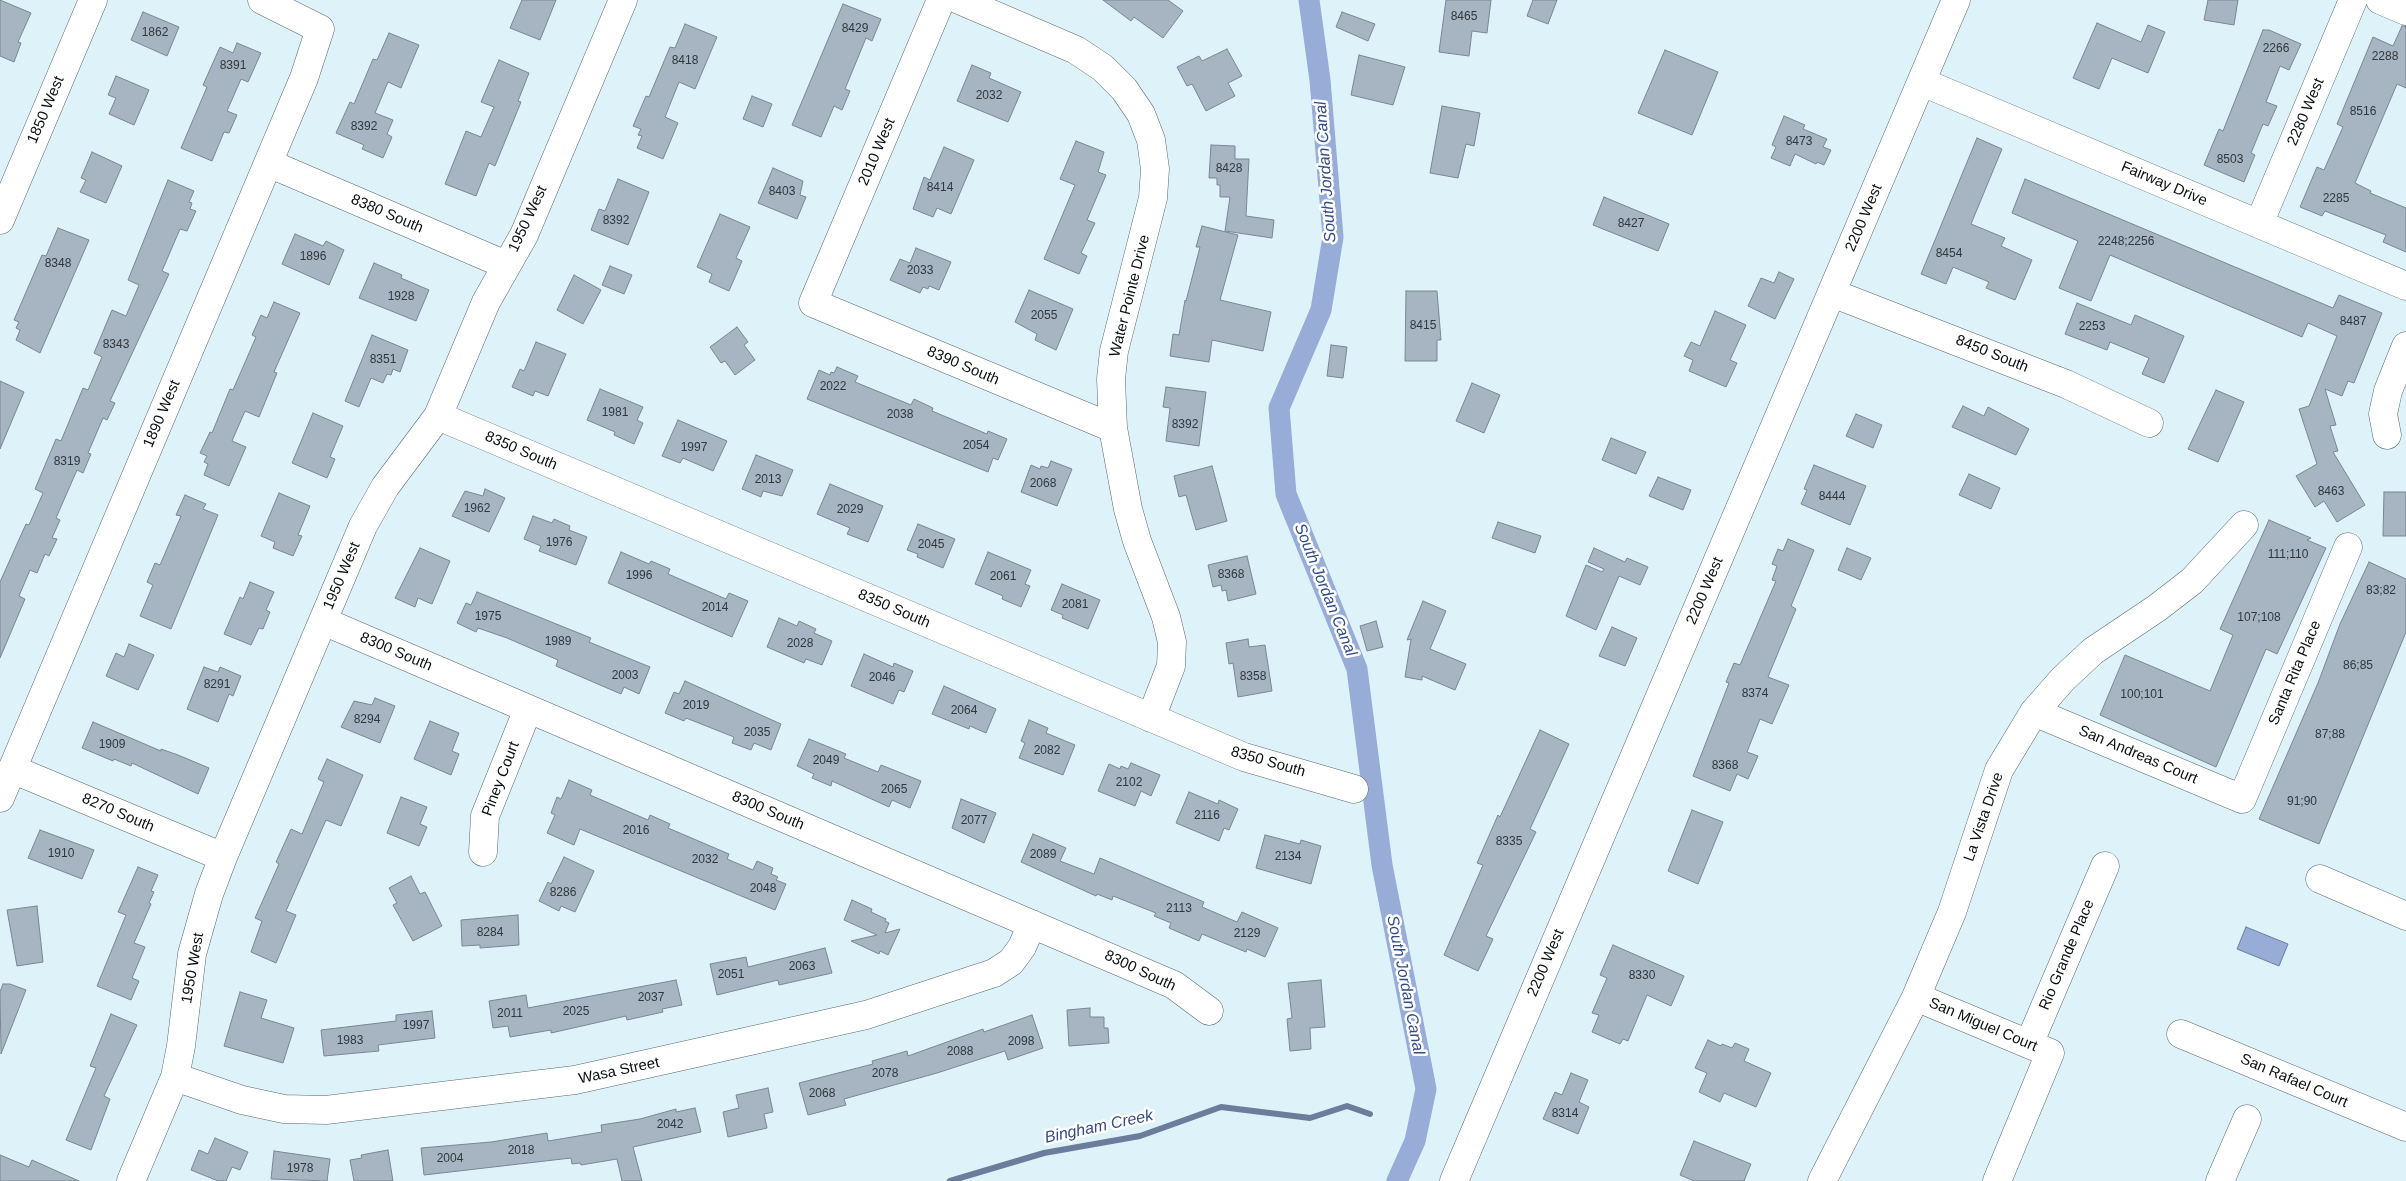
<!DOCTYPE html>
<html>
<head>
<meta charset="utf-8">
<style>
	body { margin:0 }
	canvas { display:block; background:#def2fa }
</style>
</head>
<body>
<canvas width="2406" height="1181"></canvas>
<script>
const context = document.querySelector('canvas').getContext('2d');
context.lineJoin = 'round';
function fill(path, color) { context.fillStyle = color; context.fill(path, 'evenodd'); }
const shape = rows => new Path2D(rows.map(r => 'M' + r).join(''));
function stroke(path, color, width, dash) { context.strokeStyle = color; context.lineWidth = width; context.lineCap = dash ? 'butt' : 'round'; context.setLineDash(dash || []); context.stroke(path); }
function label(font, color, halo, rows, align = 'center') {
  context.font = font + ' Helvetica,sans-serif'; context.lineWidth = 5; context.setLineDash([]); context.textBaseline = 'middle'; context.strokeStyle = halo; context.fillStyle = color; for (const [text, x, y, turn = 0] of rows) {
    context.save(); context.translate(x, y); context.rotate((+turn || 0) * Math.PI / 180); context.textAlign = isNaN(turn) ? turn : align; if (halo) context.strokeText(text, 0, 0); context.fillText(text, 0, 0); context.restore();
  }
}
const water = shape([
	[2246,927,2288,944,2279,966,2237,949,2246,927]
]);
fill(water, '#97acd7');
stroke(water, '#6c7d9c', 1);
stroke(shape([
	[950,1181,1044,1153,1140,1136,1221,1107,1310,1118,1347,1106,1370,1114]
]), '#6c7d9c', 6);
stroke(shape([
	[1309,0,1320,80,1333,237,1321,310,1279,408,1286,494,1357,669,1382,865,1426,1089,1415,1141,1397,1181]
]), '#97acd7', 21);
const building = shape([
	[0,0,31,13,18,42,21,43,14,62,0,56,0,0],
	[522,0,556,0,540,40,510,28,522,0],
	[1103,0,1168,0,1183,11,1163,38,1134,17,1131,21,1103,0],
	[1446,0,1491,0,1487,33,1472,31,1469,56,1439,52,1446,0],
	[1533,0,1557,0,1548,24,1527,16,1533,0],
	[2208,0,2238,0,2234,25,2204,20,2208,0],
	[843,4,881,19,872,41,866,38,845,89,850,91,842,110,834,106,821,137,792,125,843,4],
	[143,12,179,27,167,56,131,40,143,12],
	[1342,12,1375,24,1368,41,1336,27,1342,12],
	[2097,23,2141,42,2148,25,2165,32,2148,73,2112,58,2099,89,2073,78,2097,23],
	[685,24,717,37,695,89,679,82,665,117,678,123,663,159,637,148,642,136,638,135,641,129,633,126,646,96,649,97,670,47,675,48,685,24],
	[2402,26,2406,26,2406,88,2397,84,2355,183,2371,191,2370,193,2406,208,2406,252,2383,242,2386,235,2325,211,2322,216,2300,207,2317,167,2324,170,2343,127,2337,124,2373,37,2393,46,2402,26],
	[2263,30,2269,30,2301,44,2289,70,2280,66,2266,102,2277,106,2268,126,2263,124,2251,153,2255,155,2244,182,2204,165,2219,129,2223,131,2263,30],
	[389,33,419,45,401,88,388,82,375,113,393,120,387,134,392,137,383,158,362,149,364,145,336,133,350,102,354,104,373,59,377,60,389,33],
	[237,43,261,53,248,82,241,79,227,111,237,115,229,133,224,132,212,161,181,148,207,87,203,85,220,47,233,53,237,43],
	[1227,49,1242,76,1228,83,1235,96,1206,111,1192,84,1187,86,1177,67,1199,56,1202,61,1227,49],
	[1665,50,1718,72,1692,135,1638,113,1665,50],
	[1359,55,1405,67,1393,105,1351,95,1359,55],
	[499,60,529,73,518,101,521,102,495,166,489,163,476,196,445,184,466,131,481,137,494,107,481,102,499,60],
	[972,65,991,73,989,78,1021,92,1008,122,957,101,972,65],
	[116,76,149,90,134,125,109,114,116,98,108,95,116,76],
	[752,96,772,104,763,127,743,119,752,96],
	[1442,106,1480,113,1474,146,1466,144,1458,178,1430,173,1442,106],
	[1784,116,1805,125,1803,129,1827,139,1823,147,1831,150,1824,165,1817,162,1816,164,1795,154,1790,166,1771,158,1776,147,1772,145,1784,116],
	[1977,138,2002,149,1971,224,2005,238,2001,246,2032,260,2015,300,1986,288,1989,282,1953,267,1946,284,1921,274,1977,138],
	[1076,141,1104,152,1098,172,1106,175,1087,220,1095,223,1081,253,1087,256,1079,274,1044,259,1075,185,1060,179,1076,141],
	[1211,145,1235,146,1235,159,1249,159,1246,216,1274,220,1272,238,1225,231,1230,197,1220,197,1220,185,1217,185,1217,178,1209,178,1211,145],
	[944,147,974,160,951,214,937,208,933,217,913,209,924,177,930,180,944,147],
	[92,152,122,166,106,203,80,192,86,180,81,178,92,152],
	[773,168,803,181,800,195,806,197,797,219,758,203,773,168],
	[618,179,649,192,628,245,591,230,599,209,605,211,618,179],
	[2025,179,2333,308,2339,295,2382,313,2354,383,2348,381,2342,396,2325,389,2336,425,2330,426,2338,451,2333,452,2365,505,2337,522,2324,501,2315,507,2296,476,2317,464,2299,409,2309,406,2337,336,2308,323,2302,337,2110,255,2091,301,2059,288,2078,241,2012,213,2025,179],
	[168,180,194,191,189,202,192,203,190,209,196,211,187,231,180,229,162,271,169,274,110,401,115,403,107,420,103,418,88,453,91,454,83,473,77,470,56,518,60,520,52,538,57,539,49,556,45,554,37,573,30,570,19,596,25,599,0,658,0,582,26,524,29,525,43,493,35,489,56,439,61,441,83,388,88,390,102,357,94,353,112,310,126,316,139,285,128,280,168,180],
	[1604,197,1669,224,1658,251,1593,225,1604,197],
	[720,214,750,227,736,258,742,261,729,291,709,282,712,274,697,267,720,214],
	[1202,226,1238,235,1220,300,1271,312,1263,351,1212,340,1209,362,1170,356,1173,334,1179,335,1185,300,1186,301,1200,247,1196,247,1202,226],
	[58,228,89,240,40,353,16,340,20,330,16,328,19,322,14,320,42,255,46,256,58,228],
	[295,234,323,246,326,241,344,250,329,285,282,264,295,234],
	[916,248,951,262,939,290,929,286,928,289,923,287,920,293,890,280,900,259,910,263,916,248],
	[374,263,402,275,401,278,429,290,416,321,359,298,374,263],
	[610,266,632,275,624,294,602,285,610,266],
	[1779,272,1794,279,1775,319,1748,306,1761,278,1774,283,1779,272],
	[574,275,601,290,583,324,557,310,574,275],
	[1029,290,1073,309,1056,350,1035,340,1037,334,1015,322,1029,290],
	[1406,291,1437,291,1441,340,1437,340,1437,361,1405,361,1406,291],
	[274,302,300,313,274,372,277,373,259,417,245,411,232,441,246,447,229,486,204,475,208,464,204,462,207,456,200,453,210,432,212,433,230,389,233,390,256,337,252,335,261,315,267,318,274,302],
	[2077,303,2131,325,2135,315,2184,336,2164,383,2142,374,2149,358,2110,342,2107,350,2065,334,2077,303],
	[1715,311,1746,325,1730,360,1737,363,1726,387,1689,371,1693,360,1684,356,1691,342,1700,346,1715,311],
	[737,327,748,342,744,345,755,360,735,375,725,361,721,363,710,347,737,327],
	[372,335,408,350,400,372,393,369,391,375,387,374,383,383,371,378,359,407,345,401,372,335],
	[536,342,566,354,548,396,535,391,533,396,512,387,520,369,524,371,536,342],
	[1331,345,1347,347,1343,378,1327,376,1331,345],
	[837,367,858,376,855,382,911,405,914,399,933,408,932,411,987,434,988,431,1007,439,998,460,993,458,988,472,807,399,819,370,830,375,831,372,834,373,837,367],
	[0,381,24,392,0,449,0,381],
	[1472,383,1500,395,1484,433,1456,421,1472,383],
	[1166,387,1206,392,1199,446,1166,441,1170,408,1163,407,1166,387],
	[600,389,643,407,637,420,643,423,634,444,614,435,615,432,587,420,600,389],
	[2216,390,2244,402,2218,462,2188,449,2216,390],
	[1963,406,1984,416,1988,407,2029,429,2016,455,1952,427,1963,406],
	[313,413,343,426,330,457,335,459,327,478,292,463,313,413],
	[1856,414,1882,425,1873,448,1846,436,1856,414],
	[678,420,727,441,713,471,683,458,680,463,662,456,678,420],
	[1611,438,1646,452,1636,474,1602,460,1611,438],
	[756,455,793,470,782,496,763,491,761,497,742,489,756,455],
	[1051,461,1072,469,1057,506,1021,492,1031,465,1040,469,1041,466,1048,468,1051,461],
	[1814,465,1866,486,1850,525,1801,504,1807,490,1804,489,1814,465],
	[1212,466,1227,521,1196,530,1186,495,1179,497,1174,476,1212,466],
	[1969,474,2000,488,1991,509,1959,495,1969,474],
	[1658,477,1691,490,1683,510,1649,496,1658,477],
	[830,484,883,506,868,542,847,534,850,528,817,514,830,484],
	[485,489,505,498,489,532,452,516,465,491,483,496,485,489],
	[2384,492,2406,492,2406,536,2383,536,2384,492],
	[279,493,310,506,298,535,302,536,293,556,273,548,275,542,261,536,279,493],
	[185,495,206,504,203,509,218,515,171,629,140,616,153,585,147,582,155,563,160,565,181,516,176,515,185,495],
	[533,516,552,523,554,519,570,526,569,530,587,537,576,565,539,551,541,546,524,539,533,516],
	[2269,520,2311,538,2307,540,2326,548,2277,654,2266,649,2216,767,2100,715,2125,655,2210,691,2233,635,2220,629,2269,520],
	[1498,522,1541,536,1535,553,1492,538,1498,522],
	[918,524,955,539,943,568,917,557,918,554,907,550,918,524],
	[1788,539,1814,550,1791,606,1796,609,1768,677,1789,685,1772,724,1760,719,1747,752,1758,756,1748,779,1737,774,1730,791,1693,776,1729,683,1726,682,1734,663,1740,665,1776,581,1772,580,1777,566,1772,564,1778,549,1783,551,1788,539],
	[420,548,450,561,432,604,418,598,415,607,395,598,420,548],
	[1594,548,1625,562,1627,558,1648,567,1640,585,1619,576,1596,630,1566,616,1586,565,1602,572,1604,569,1588,562,1594,548],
	[1847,548,1871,558,1861,580,1838,570,1847,548],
	[621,552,649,564,651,561,670,569,668,574,726,599,729,593,748,601,732,637,608,583,621,552],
	[988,552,1031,570,1025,584,1030,586,1021,607,1002,599,1003,596,975,584,988,552],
	[1247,556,1256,594,1228,601,1226,590,1222,591,1221,585,1213,587,1208,565,1247,556],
	[2369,562,2406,579,2406,632,2319,844,2259,819,2318,683,2340,624,2369,562],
	[250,582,274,592,266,610,270,612,263,629,259,628,251,645,224,634,240,597,243,599,250,582],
	[1062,584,1100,600,1088,629,1062,618,1063,615,1051,610,1062,584],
	[477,592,591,638,589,642,650,667,639,694,624,687,621,694,556,666,558,660,507,638,478,628,476,632,457,623,466,603,471,605,477,592],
	[1423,601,1446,611,1430,649,1466,664,1455,690,1422,676,1422,680,1405,677,1411,639,1407,640,1423,601],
	[779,618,797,626,799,621,816,629,814,633,832,641,822,665,806,659,804,663,767,647,779,618],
	[1376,621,1383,647,1367,651,1360,626,1376,621],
	[1612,627,1637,638,1625,666,1599,656,1612,627],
	[1248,639,1249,647,1265,645,1272,691,1238,697,1233,663,1229,664,1226,643,1248,639],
	[129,644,154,655,138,690,106,676,116,653,124,657,129,644],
	[864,654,893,667,894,663,913,671,904,692,899,690,893,704,851,686,864,654],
	[204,667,218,672,220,667,241,676,233,696,229,694,218,722,187,709,204,667],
	[685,681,781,724,771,750,754,743,751,750,732,743,734,737,686,718,684,721,665,713,674,692,679,694,685,681],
	[944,686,996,709,986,733,970,726,969,729,932,714,944,686],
	[375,698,395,706,380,743,341,727,354,701,372,705,375,698],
	[1029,720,1048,728,1046,733,1075,745,1063,775,1019,758,1025,743,1021,741,1029,720],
	[430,721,459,733,452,751,459,754,451,775,414,759,430,721],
	[93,722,161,751,161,749,178,755,209,768,198,794,132,763,131,766,114,759,113,761,82,748,93,722],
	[1540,730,1569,744,1530,829,1536,832,1486,936,1493,939,1478,971,1444,955,1483,865,1477,863,1498,815,1500,817,1540,730],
	[809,739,846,754,844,758,878,772,881,765,921,781,910,808,892,800,889,807,832,781,831,786,812,778,814,774,797,766,809,739],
	[327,759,363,775,341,826,326,820,286,911,296,915,276,963,251,952,262,921,255,918,279,864,276,862,291,829,302,834,324,782,318,779,327,759],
	[1131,763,1160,775,1151,796,1141,791,1135,806,1098,791,1109,764,1120,769,1121,766,1128,769,1131,763],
	[569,780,592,790,590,795,648,820,650,815,670,824,668,828,729,854,727,859,753,870,757,861,773,868,771,874,778,877,776,880,786,884,775,910,580,829,574,845,547,833,555,815,551,813,557,797,561,799,569,780],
	[1189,792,1218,804,1219,800,1238,809,1229,830,1224,828,1219,841,1176,823,1189,792],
	[401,797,427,807,420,824,427,827,419,846,387,833,401,797],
	[961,799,996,813,984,843,952,828,961,799],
	[1692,810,1723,822,1698,884,1668,871,1692,810],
	[40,830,94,850,82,879,28,858,40,830],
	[1033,834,1066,848,1060,861,1094,874,1100,858,1204,902,1202,907,1237,922,1242,912,1278,928,1265,957,1247,949,1246,952,1202,934,1199,941,1169,928,1171,923,1154,916,1156,913,1113,896,1112,900,1097,894,1096,896,1021,862,1033,834],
	[1265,835,1300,844,1301,840,1321,846,1311,884,1256,868,1265,835],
	[564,857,594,871,575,912,561,906,559,911,539,901,548,882,551,884,564,857],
	[138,867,158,875,151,891,154,892,149,903,151,904,134,943,145,947,132,978,139,981,131,1000,97,986,126,915,118,912,138,867],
	[411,876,420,894,425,892,442,926,413,941,393,905,397,903,389,888,411,876],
	[852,900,872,909,871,912,886,919,885,921,889,923,885,933,900,929,888,955,880,951,879,954,851,941,877,935,844,920,852,900],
	[37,906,43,962,17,966,7,910,37,906],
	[518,915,519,945,480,948,480,945,462,946,461,920,518,915],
	[1613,945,1684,976,1671,1006,1647,995,1628,1041,1623,1039,1620,1044,1592,1032,1599,1015,1592,1013,1607,978,1600,975,1613,945],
	[825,948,832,973,779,985,778,980,717,995,710,964,746,957,748,967,825,948],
	[676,980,682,1005,662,1009,663,1012,627,1020,626,1016,551,1033,551,1030,510,1037,508,1026,493,1028,489,1001,526,995,528,1008,676,980],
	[1321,980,1325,1027,1310,1028,1311,1049,1290,1051,1287,1019,1292,1018,1288,983,1321,980],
	[3,984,10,984,26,990,1,1054,0,992,3,984],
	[240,992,267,1000,261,1018,294,1028,283,1063,224,1046,240,992],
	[1090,1008,1090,1017,1104,1017,1104,1028,1108,1028,1109,1043,1069,1046,1067,1010,1090,1008],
	[432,1011,435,1038,378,1045,379,1051,324,1056,321,1030,396,1021,396,1015,432,1011],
	[111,1014,137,1025,104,1096,110,1099,91,1150,66,1140,96,1068,90,1066,111,1014],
	[1032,1015,1043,1048,1008,1060,1005,1051,937,1073,844,1099,846,1105,808,1115,799,1083,873,1064,872,1061,907,1051,908,1056,983,1029,984,1032,1032,1015],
	[1708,1040,1721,1046,1722,1044,1732,1048,1735,1043,1749,1049,1744,1061,1771,1073,1756,1107,1724,1093,1720,1102,1699,1092,1707,1073,1695,1068,1708,1040],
	[1571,1073,1588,1080,1579,1102,1589,1107,1578,1134,1543,1119,1555,1092,1562,1095,1571,1073],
	[768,1088,773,1112,764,1114,767,1128,728,1137,723,1112,739,1108,736,1095,768,1088],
	[695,1108,701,1132,633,1147,642,1181,622,1181,617,1159,581,1165,580,1163,572,1164,571,1158,424,1175,421,1148,491,1142,547,1133,548,1141,602,1132,601,1125,640,1119,676,1109,676,1112,695,1108],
	[215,1138,248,1152,240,1170,232,1167,226,1181,218,1181,191,1170,199,1150,208,1154,215,1138],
	[1694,1141,1751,1164,1744,1181,1694,1181,1680,1175,1694,1141],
	[388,1150,393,1181,354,1181,350,1160,362,1158,361,1155,388,1150],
	[274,1151,330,1159,327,1181,271,1179,274,1151],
	[0,1155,29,1167,32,1160,79,1181,0,1181,0,1155]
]);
fill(building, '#a7b4c1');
stroke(building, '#7a8793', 1);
const minor = shape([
	[941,0,813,303,1113,428],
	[959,0,1076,50,1103,68,1124,89,1141,114,1151,140,1155,169,1153,198,1114,351,1111,379,1113,428,1128,509,1137,541,1166,617,1172,642,1171,666,1151,718],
	[2380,0,2406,11],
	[1922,82,2406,286],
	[268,163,506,265],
	[0,220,93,0],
	[2259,224,2353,0],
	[1832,293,2066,384,2149,423],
	[438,416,1244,757,1354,789],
	[2387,435,2383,414,2388,391,2406,346],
	[323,621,1174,985,1209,1011],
	[2034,712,2242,799,2348,547],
	[12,769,223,857],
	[0,798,304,78,320,29,262,0],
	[483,852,485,816,528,709],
	[2320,879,2406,916],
	[1916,997,2050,1053,1997,1181],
	[2181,1034,2406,1127],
	[2029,1044,2105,866],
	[175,1077,242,1100,284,1109,326,1110,575,1080,866,1015,994,973,1011,962,1022,947,1032,924],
	[131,1181,175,1077,181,1046,192,954,209,894,223,857,363,526,385,487,438,416,486,302,524,235,623,0],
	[1454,1181,1956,0],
	[1822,1181,1916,997,1952,912,1999,770,2034,712,2063,679,2093,651,2157,608,2192,581,2244,525],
	[2220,1181,2247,1119]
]);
stroke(minor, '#586970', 29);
stroke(minor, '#fff', 28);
label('12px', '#30383e', null, [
	["8465",1464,17],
	["8429",855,29],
	["1862",155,33],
	["2266",2276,49],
	["2288",2385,57],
	["8418",685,61],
	["8391",233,66],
	["2032",989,96],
	["8516",2363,112],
	["8392",364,127],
	["8473",1799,142],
	["8503",2230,160],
	["8428",1229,169],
	["8414",940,188],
	["8403",782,192],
	["2285",2336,199],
	["8392",616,221],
	["8427",1631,224],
	["2248;2256",2126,242],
	["8454",1949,254],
	["1896",313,257],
	["8348",58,264],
	["2033",920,271],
	["1928",401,297],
	["2055",1044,316],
	["8487",2353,322],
	["8415",1423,326],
	["2253",2092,327],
	["8343",116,345],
	["8351",383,360],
	["2022",833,387],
	["1981",615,413],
	["2038",900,415],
	["8392",1185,425],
	["2054",976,446],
	["1997",694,448],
	["8319",67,462],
	["2013",768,480],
	["2068",1043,484],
	["8463",2331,492],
	["8444",1832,497],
	["1962",477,509],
	["2029",850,510],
	["1976",559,543],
	["2045",931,545],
	["111;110",2288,555],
	["8368",1231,575],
	["1996",639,576],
	["2061",1003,577],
	["83;82",2381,591],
	["2081",1075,605],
	["2014",715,608],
	["1975",488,617],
	["107;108",2259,618],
	["1989",558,642],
	["2028",800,644],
	["86;85",2358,666],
	["2003",625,676],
	["8358",1253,677],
	["2046",882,678],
	["8291",217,685],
	["8374",1755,694],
	["100;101",2142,695],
	["2019",696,706],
	["2064",964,711],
	["8294",367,720],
	["2035",757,733],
	["87;88",2330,735],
	["1909",112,745],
	["2082",1047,751],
	["2049",826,761],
	["8368",1725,766],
	["2102",1129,783],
	["2065",894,790],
	["91;90",2302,802],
	["2116",1207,816],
	["2077",974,821],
	["2016",636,831],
	["8335",1509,842],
	["1910",61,854],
	["2089",1043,855],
	["2134",1288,857],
	["2032",705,860],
	["2048",763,889],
	["8286",563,893],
	["2113",1179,909],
	["8284",490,933],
	["2129",1247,934],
	["2063",802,967],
	["2051",731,975],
	["8330",1642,976],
	["2037",651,998],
	["2025",576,1012],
	["2011",510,1014],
	["1997",416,1026],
	["1983",350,1041],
	["2098",1021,1042],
	["2088",960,1052],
	["2078",885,1074],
	["2068",822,1094],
	["8314",1565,1114],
	["2042",670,1125],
	["2018",521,1151],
	["2004",450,1159],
	["1978",300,1169]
]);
label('15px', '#090f12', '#fff', [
	["1850 West",46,110,-67],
	["2280 West",2306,112,-67],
	["2010 West",877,152,-67],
	["Fairway Drive",2164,184,23],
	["8380 South",387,214,23],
	["2200 West",1864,218,-67],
	["1950 West",528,219,-65],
	["Water Pointe Drive",1130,296,-76],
	["8450 South",1992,354,22],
	["8390 South",963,366,23],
	["1890 West",162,414,-67],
	["8350 South",521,451,23],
	["1950 West",342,576,-67],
	["2200 West",1705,591,-67],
	["8350 South",894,609,23],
	["8300 South",396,652,23],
	["Santa Rita Place",2295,673,-67],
	["San Andreas Court",2138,755,23],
	["8350 South",1268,762,16],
	["Piney Court",501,779,-69],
	["8300 South",768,811,23],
	["8270 South",118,813,23],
	["La Vista Drive",1984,817,-71],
	["Rio Grande Place",2067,955,-67],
	["2200 West",1546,963,-67],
	["1950 West",193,968,-80],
	["8300 South",1140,971,25],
	["San Miguel Court",1983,1025,23],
	["Wasa Street",619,1071,-12],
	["San Rafael Court",2294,1081,23]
]);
label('italic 16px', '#334c83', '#fff', [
	["South Jordan Canal",1326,172,-94],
	["South Jordan Canal",1325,590,68],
	["South Jordan Canal",1405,985,79],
	["Bingham Creek",1099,1127,-12]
]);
</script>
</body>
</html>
